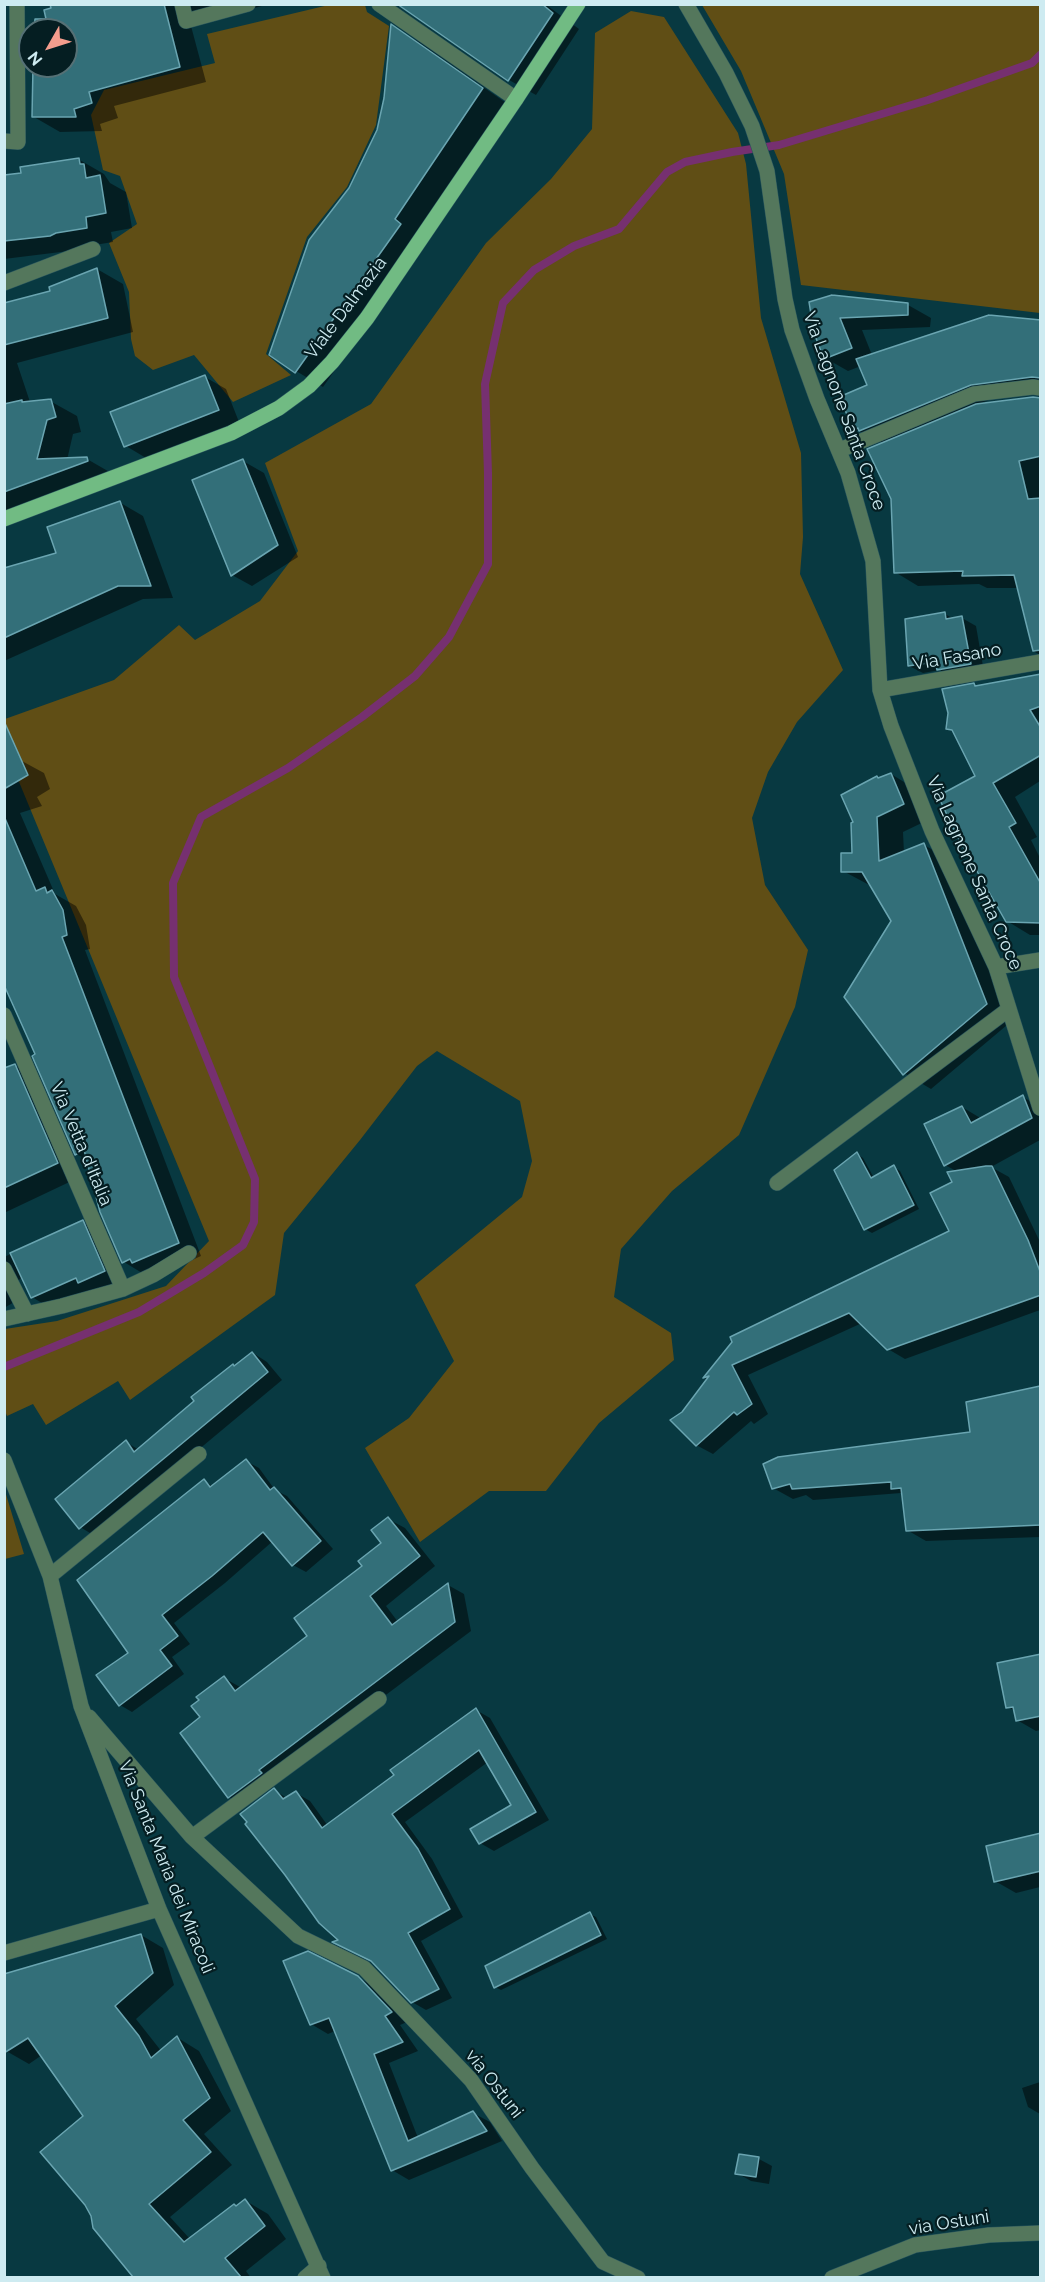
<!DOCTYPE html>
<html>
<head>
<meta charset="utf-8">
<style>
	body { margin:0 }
	#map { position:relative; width:1045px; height:2282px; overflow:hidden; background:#083941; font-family:Raleway,sans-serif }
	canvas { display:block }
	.frame { position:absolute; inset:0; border:6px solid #ceebf1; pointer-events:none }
	.north { position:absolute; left:18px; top:18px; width:60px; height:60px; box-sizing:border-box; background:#051e22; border:2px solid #557075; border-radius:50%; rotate:231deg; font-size:16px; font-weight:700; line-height:24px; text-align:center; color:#ceebf1 }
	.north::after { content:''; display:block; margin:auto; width:21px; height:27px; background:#f49d8d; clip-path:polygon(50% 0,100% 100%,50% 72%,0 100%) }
</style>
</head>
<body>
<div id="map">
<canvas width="1045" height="2282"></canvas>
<div class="frame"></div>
<div class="north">N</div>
</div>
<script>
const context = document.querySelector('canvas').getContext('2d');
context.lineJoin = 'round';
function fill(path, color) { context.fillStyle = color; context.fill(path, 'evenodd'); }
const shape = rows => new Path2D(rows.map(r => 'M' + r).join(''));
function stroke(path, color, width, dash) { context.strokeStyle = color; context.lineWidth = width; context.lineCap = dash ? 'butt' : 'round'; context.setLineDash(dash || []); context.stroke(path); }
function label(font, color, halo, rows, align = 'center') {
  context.font = font + ' Raleway,sans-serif'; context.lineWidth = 4.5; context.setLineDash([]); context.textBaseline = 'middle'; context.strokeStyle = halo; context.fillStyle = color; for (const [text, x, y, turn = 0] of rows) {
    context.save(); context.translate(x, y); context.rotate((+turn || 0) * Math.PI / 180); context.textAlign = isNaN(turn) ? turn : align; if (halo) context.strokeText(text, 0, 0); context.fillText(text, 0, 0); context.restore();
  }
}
fill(shape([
	[333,4,365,5,367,12,389,26,376,125,347,187,307,237,266,354,291,375,233,402,194,355,153,370,135,356,131,339,129,292,109,243,137,224,120,176,103,170,91,115,104,90,215,63,207,34],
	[702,5,1040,5,1040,313,801,285,784,174,741,71],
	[631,11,664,17,738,133,746,164,761,318,801,453,803,537,800,574,843,670,797,722,768,772,752,818,765,885,808,950,795,1007,739,1135,672,1191,621,1249,614,1297,671,1333,674,1360,599,1423,546,1491,489,1491,420,1542,365,1448,409,1418,454,1361,415,1285,522,1197,532,1161,520,1101,437,1051,417,1066,360,1140,284,1233,275,1295,130,1400,118,1381,46,1425,33,1404,7,1416,5,1411,5,1329,57,1321,166,1286,209,1241,5,748,5,719,114,680,179,625,195,640,260,601,298,551,265,463,371,404,486,243,551,179,592,129,595,33],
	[5,1491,24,1554,5,1559,4,1559]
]), '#604e15');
fill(shape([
	[55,4,269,4,191,26,206,82,114,106,118,118,100,124,102,131,60,132,34,117,35,66,66,66,66,30,36,30,48,20,58,7],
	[400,4,545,4,579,29,536,95,509,80],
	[393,27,419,42,509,105,427,240,323,387,296,371,350,189,378,130,385,99],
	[78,159,104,174,110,183,126,192,132,228,111,232,113,242,82,247,77,250,4,259,4,176,23,174],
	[97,269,123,284,133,332,17,363,30,402,50,401,77,416,81,432,73,434,67,460,87,459,113,474,4,516,4,305,51,292],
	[810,303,908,305,931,318,930,327,862,330,872,355,1040,322,1040,391,996,397,979,404,1040,399,1040,655,1035,652,1019,588,987,588,979,584,918,586,895,572,893,499,884,444,855,429,869,385,861,366,848,371,825,358],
	[205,377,226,389,239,422,146,458,126,446],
	[243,461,264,473,298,557,252,586,232,575],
	[119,502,143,516,173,598,143,599,4,661,4,569,58,554],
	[945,614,954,619,962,618,976,626,984,672,952,677,940,670,923,673,909,666],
	[1040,675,1040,781,1015,797,1037,837,1031,840,1040,858,1040,935,1030,935,1007,921,977,777,954,732,948,728,974,685,977,687],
	[20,760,44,773,50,789,37,797,42,806,20,813,55,894,76,906,86,925,90,949,85,950,201,1256,157,1276,147,1276,124,1262,88,1160,76,1154,4,970,4,765],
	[891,774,917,790,930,819,903,832,904,853,924,845,951,860,1013,1020,931,1089,904,1073,893,921,873,887,843,871,853,854,879,779],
	[14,1065,38,1079,80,1177,4,1213,4,1070],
	[1023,1097,1040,1107,1040,1140,991,1167,1009,1177,1040,1242,1040,1310,905,1359,888,1349,862,1323,748,1375,768,1414,754,1424,751,1421,713,1454,696,1445,683,1413,708,1380,705,1378,734,1343,951,1231,954,1183,958,1172,945,1165,962,1107,982,1119],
	[857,1154,863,1158,874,1178,894,1167,900,1171,919,1209,872,1233,865,1229],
	[82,1222,106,1236,127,1285,55,1311,32,1297,22,1276,17,1283,23,1297,4,1308,4,1257],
	[253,1353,267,1362,282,1380,95,1536,80,1527,126,1442,139,1450],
	[1040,1388,1040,1537,926,1541,907,1530,901,1493,813,1500,806,1495,793,1499,773,1488,971,1433,967,1403],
	[246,1461,259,1468,275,1490,287,1496,333,1549,306,1572,293,1565,273,1541,225,1583,174,1623,190,1644,172,1657,184,1674,132,1712,120,1705,130,1654,204,1481,214,1487],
	[388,1519,405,1528,435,1566,386,1606,398,1622,448,1585,464,1594,471,1631,274,1779,246,1806,229,1797,202,1718,224,1678,240,1687,309,1637,383,1543],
	[1040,1656,1040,1730,1036,1731,1017,1720,1015,1711,1008,1707],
	[476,1710,490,1718,549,1820,494,1851,480,1843,513,1806,488,1762,405,1822,432,1859,463,1917,421,1941,452,1998,426,2010,412,2002,374,1962,340,1940,274,1790,287,1798,296,1793,310,1801,328,1826,396,1775],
	[1040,1834,1040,1887,1016,1893,995,1881],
	[590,1914,596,1917,607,1939,501,1990,495,1987],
	[141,1935,163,1948,174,1985,136,2019,162,2052,178,2038,199,2051,231,2111,204,2134,232,2165,170,2217,190,2239,246,2201,268,2214,286,2239,246,2271,251,2278,134,2278,94,2228,85,2116,42,2055,29,2064,8,2052,4,2054,4,1976],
	[357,1977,375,1987,407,2022,400,2025,418,2051,389,2063,418,2138,473,2113,490,2122,502,2141,409,2180,392,2170,335,2031,328,2034,311,2024],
	[1040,2082,1040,2114,1028,2107,1022,2088],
	[759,2159,772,2166,769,2184,751,2181,737,2173]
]), '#0007');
stroke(shape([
	[4,1367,139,1312,204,1273,243,1245,254,1222,255,1179,174,977,173,883,201,817,288,768,362,717,415,676,449,637,488,564,488,473,485,384,503,303,534,270,574,246,619,229,667,172,685,162,732,152,779,145,928,100,1032,63,1040,55]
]), '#763070', 8);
const building = shape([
	[50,4,164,4,180,67,89,92,92,103,74,109,76,117,32,117,33,66,66,66,66,30,34,30,35,19,46,19,44,10,51,8,50,4],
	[397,4,542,4,553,13,508,81,397,4],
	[391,24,483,88,395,219,401,224,295,373,269,355,309,240,349,188,377,130,384,98,391,24],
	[79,158,80,164,84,164,86,178,100,175,106,213,86,217,87,228,56,233,50,236,4,241,4,175,21,173,20,167,79,158],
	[97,268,108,318,4,345,4,303,50,291,49,287,97,268],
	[832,295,908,303,908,315,840,318,852,348,824,359,814,333,809,302,832,295],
	[989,315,1041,320,1041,378,1032,377,971,385,859,431,858,428,854,430,839,397,867,385,856,359,989,315],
	[205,375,219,410,124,447,110,412,205,375],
	[1033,397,1041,398,1041,456,1019,461,1028,499,1041,498,1041,650,1033,651,1014,575,962,576,963,571,894,573,891,499,867,449,976,404,1033,397],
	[51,399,56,417,47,420,37,459,87,457,88,461,4,492,4,404,22,400,22,402,51,399],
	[243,459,278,545,231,576,192,480,243,459],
	[120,501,151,586,118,586,4,638,4,568,56,553,47,527,120,501],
	[945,612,946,619,962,616,971,664,937,670,935,662,908,666,905,619,945,612],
	[1041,674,1041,706,1030,710,1041,728,1041,755,993,783,1016,823,1009,827,1041,884,1041,923,1006,922,958,838,938,796,975,776,952,730,946,729,948,713,942,689,974,683,975,686,1041,674],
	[4,721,28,775,4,789,4,721],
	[891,773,904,804,877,817,879,861,924,843,987,1004,903,1075,844,997,891,921,862,872,841,872,841,853,852,853,851,823,853,822,841,795,877,776,878,778,891,773],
	[4,816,36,891,45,887,47,893,52,890,63,910,67,935,62,937,179,1243,132,1263,130,1259,122,1263,100,1212,84,1150,75,1155,32,1056,35,1054,4,985,4,816],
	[15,1064,58,1163,4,1188,4,1068,15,1064],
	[1023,1095,1032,1118,944,1166,924,1124,962,1106,971,1123,1023,1095],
	[857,1152,871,1178,894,1165,914,1205,864,1230,834,1170,857,1152],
	[986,1166,992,1166,1028,1240,1041,1274,1041,1295,887,1350,849,1313,732,1365,752,1404,737,1415,734,1412,696,1446,670,1420,682,1412,709,1376,703,1378,732,1342,730,1337,949,1231,930,1193,952,1182,947,1172,986,1166],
	[83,1220,105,1271,78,1283,76,1278,31,1298,10,1253,83,1220],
	[252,1352,268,1372,79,1529,55,1499,126,1440,134,1452,194,1401,191,1397,233,1364,234,1366,252,1352],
	[1040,1386,1041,1525,906,1531,901,1488,891,1489,891,1482,792,1489,790,1484,772,1489,763,1464,778,1457,970,1432,966,1402,1040,1386],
	[246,1459,270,1490,274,1487,321,1541,292,1566,263,1532,212,1576,162,1615,178,1636,160,1650,172,1666,119,1706,96,1675,128,1653,77,1580,204,1479,210,1487,246,1459],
	[388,1517,420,1556,370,1596,392,1625,448,1583,455,1622,259,1770,262,1773,228,1798,180,1733,200,1717,191,1706,199,1700,196,1697,224,1676,235,1691,307,1636,294,1618,362,1566,358,1561,381,1543,371,1530,388,1517],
	[1041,1654,1041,1716,1016,1721,1013,1707,1006,1708,997,1663,1041,1654],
	[476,1708,536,1812,479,1844,470,1829,511,1805,479,1750,392,1814,418,1849,450,1909,408,1933,439,1989,411,2003,371,1961,332,1942,338,1940,319,1923,285,1875,245,1824,247,1822,240,1814,274,1788,283,1799,296,1791,322,1828,394,1775,390,1770,476,1708],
	[1041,1833,1041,1871,994,1882,986,1846,1041,1833],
	[590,1912,601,1935,494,1988,485,1966,590,1912],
	[141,1934,153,1973,115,2006,139,2036,151,2058,177,2036,210,2098,183,2120,211,2152,149,2204,184,2242,234,2204,236,2206,245,2199,265,2226,225,2258,241,2277,133,2277,93,2228,91,2216,85,2205,40,2152,83,2116,28,2038,4,2053,4,1974,141,1934],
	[308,1951,358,1976,392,2012,385,2016,403,2042,374,2054,408,2141,473,2111,487,2131,391,2171,329,2018,310,2025,283,1961,308,1951],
	[739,2154,759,2157,756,2177,735,2174,739,2154]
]);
fill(building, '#336f79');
stroke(building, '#6aa5b1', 1.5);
const minor = shape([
	[182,4,186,21,248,4],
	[379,4,516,99],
	[686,4,726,73,752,126,767,171,785,299,792,330,817,399,848,473,873,561,880,690,891,726,932,831,996,967,1040,1108],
	[4,141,18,142,17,4],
	[4,283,93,249],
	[840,450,974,394,1033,387,1040,388],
	[880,690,1040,662],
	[996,967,1040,960],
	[4,1015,123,1289],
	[777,1183,1009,1009],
	[4,1269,27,1314],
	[4,1319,62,1306,123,1289,153,1275,189,1253],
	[4,1460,50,1576,81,1706,159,1909,323,2278],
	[50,1576,199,1454],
	[89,1717,192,1837,298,1936,364,1968,471,2080,532,2168,603,2262,638,2278],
	[192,1837,379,1699],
	[4,1953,159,1909],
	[305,2278,319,2266],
	[832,2278,915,2245,989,2235,1040,2233]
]);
const major = shape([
	[4,519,231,433,279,408,309,386,332,362,367,318,516,99,578,4]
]);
stroke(minor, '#28555d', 16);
stroke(major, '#28555d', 16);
stroke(minor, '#54775c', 15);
stroke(major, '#71bb83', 15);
label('18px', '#ceebf1', '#051e22', [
	["Viale Dalmazia",346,308,-53],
	["Via Lagnone Santa Croce",844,411,70],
	["Via Fasano",957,657,-10],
	["Via Lagnone Santa Croce",974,873,66],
	["Via Vetta d'Italia",81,1144,67],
	["Via Santa Maria dei Miracoli",166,1867,68],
	["via Ostuni",494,2084,52],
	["via Ostuni",949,2223,-9]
]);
</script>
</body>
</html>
